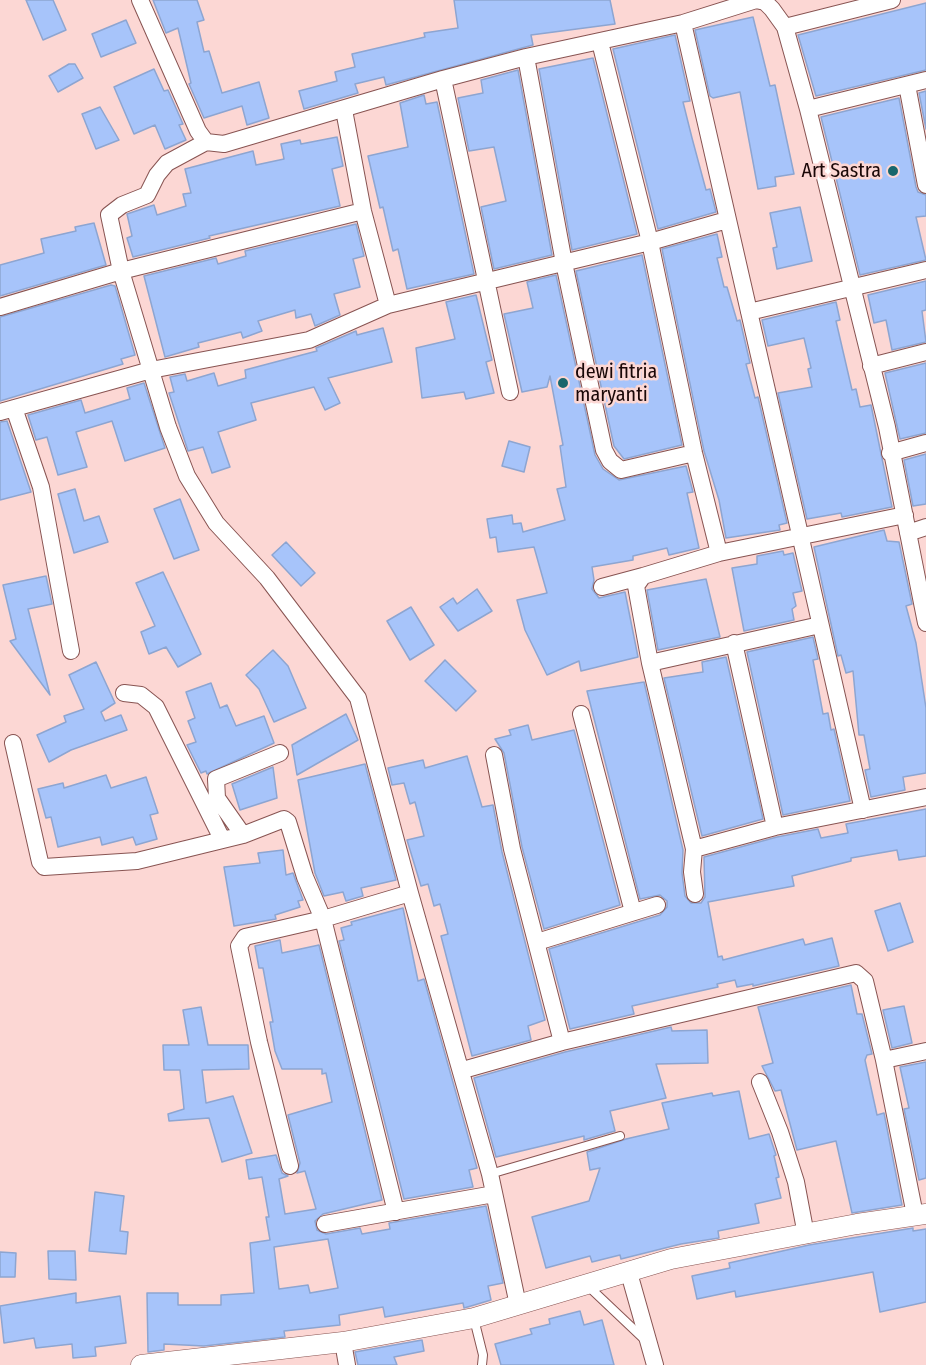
<!DOCTYPE html>
<html>
<head>
<meta charset="utf-8">
<style>
	body { margin:0 }
	canvas { display:block; background:#fcd7d4 }
</style>
</head>
<body>
<canvas width="926" height="1365"></canvas>
<script>
const context = document.querySelector('canvas').getContext('2d');
context.lineJoin = 'round';
function fill(path, color) { context.fillStyle = color; context.fill(path, 'evenodd'); }
const shape = rows => new Path2D(rows.map(r => 'M' + r).join(''));
function stroke(path, color, width, dash) { context.strokeStyle = color; context.lineWidth = width; context.lineCap = dash ? 'butt' : 'round'; context.setLineDash(dash || []); context.stroke(path); }
function label(font, color, halo, rows, align = 'center') {
  context.font = font + ' "Fira Sans Condensed",sans-serif'; context.lineWidth = 5; context.setLineDash([]); context.textBaseline = 'middle'; context.strokeStyle = halo; context.fillStyle = color; for (const [text, x, y, turn = 0] of rows) {
    context.save(); context.translate(x, y); context.rotate((+turn || 0) * Math.PI / 180); context.textAlign = isNaN(turn) ? turn : align; if (halo) context.strokeText(text, 0, 0); context.fillText(text, 0, 0); context.restore();
  }
}
const building = shape([
	[26,0,53,0,66,30,43,40,26,0],
	[153,0,197,0,204,20,197,22,204,52,209,51,222,93,259,82,269,118,247,125,242,106,204,118,189,84,191,83,178,28,166,33,153,0],
	[454,0,610,0,615,24,531,35,533,45,386,85,384,77,355,84,358,93,304,109,299,91,337,81,335,72,355,67,352,54,425,37,424,33,458,28,454,0],
	[926,3,926,70,816,96,798,35,926,3],
	[753,17,770,86,775,85,794,174,775,177,776,186,758,189,740,92,713,98,710,96,695,30,753,17],
	[126,20,136,43,101,57,92,34,126,20],
	[675,35,690,101,683,102,692,138,706,190,710,189,716,212,658,229,613,49,675,35],
	[593,58,637,234,572,250,539,69,593,58],
	[69,64,75,64,83,78,58,92,49,76,69,64],
	[154,69,164,91,168,90,183,124,179,125,186,140,165,149,155,125,134,134,114,87,154,69],
	[518,70,552,255,494,269,481,207,506,201,494,147,469,151,458,98,483,93,481,80,518,70],
	[926,91,926,129,919,93,926,91],
	[424,95,426,104,437,102,474,274,407,289,398,249,393,251,383,207,380,208,368,156,408,147,400,103,424,95],
	[899,98,916,187,918,192,926,195,926,216,916,217,926,260,860,275,821,117,899,98],
	[100,107,119,140,96,149,82,114,100,107],
	[337,137,343,166,332,169,340,206,209,236,210,238,133,257,127,238,132,236,127,214,154,205,157,215,186,206,183,194,191,193,185,169,253,151,256,165,284,159,281,144,300,140,301,144,337,137],
	[800,207,812,261,777,269,773,248,777,247,770,213,800,207],
	[94,223,106,265,0,296,0,265,44,253,41,239,76,231,75,227,94,223],
	[356,224,364,256,353,259,360,287,334,294,340,315,315,326,311,314,296,318,295,310,258,321,262,331,243,338,241,332,198,343,199,347,165,357,144,276,216,258,218,264,246,256,245,251,356,224],
	[717,234,722,257,717,258,724,287,727,287,737,321,740,320,750,363,746,364,755,398,758,397,787,523,779,525,780,530,726,538,719,500,704,451,662,249,717,234],
	[642,255,682,445,624,459,614,446,576,271,642,255],
	[556,275,595,455,603,469,619,480,686,466,693,492,687,493,699,548,669,555,667,548,633,556,633,560,592,567,594,580,592,589,599,598,625,592,638,657,581,671,579,661,547,675,525,630,517,600,547,593,534,547,498,552,496,537,490,538,487,519,512,515,513,524,521,523,523,532,565,520,557,489,566,487,560,446,563,445,550,376,547,387,522,392,504,314,533,308,527,282,556,275],
	[926,281,926,310,922,311,926,342,892,350,886,320,874,323,868,295,926,281],
	[111,285,115,286,135,355,121,359,123,364,0,401,0,317,111,285],
	[476,295,492,360,486,362,494,393,466,399,464,392,422,398,416,348,455,339,446,302,476,295],
	[836,302,840,320,836,321,852,390,856,389,860,407,871,405,892,507,842,517,841,513,807,519,778,393,812,387,808,369,811,368,804,338,768,346,762,320,836,302],
	[383,328,392,362,328,378,340,403,325,410,314,387,251,403,256,420,218,432,230,467,212,473,203,447,188,451,169,393,174,392,170,377,185,374,187,381,214,373,218,386,246,378,245,370,317,351,316,348,356,331,357,335,383,328],
	[926,363,926,433,900,439,885,373,926,363],
	[144,383,165,448,125,461,112,421,76,432,87,467,58,475,47,437,36,440,28,415,81,400,85,413,130,399,127,388,144,383],
	[7,421,31,492,0,500,0,422,7,421],
	[509,441,530,447,524,472,502,466,509,441],
	[926,454,926,504,913,506,904,460,926,454],
	[75,489,84,521,99,516,108,542,74,553,58,494,75,489],
	[180,499,199,550,174,559,154,509,180,499],
	[884,530,887,541,899,542,912,604,906,606,916,643,926,708,926,773,903,777,905,790,871,797,865,770,870,769,864,735,859,735,853,671,846,673,841,655,838,656,814,547,884,530],
	[286,542,315,573,301,586,272,555,286,542],
	[783,551,784,555,793,553,802,591,793,593,796,606,792,609,794,620,744,631,732,568,757,564,757,556,783,551],
	[163,572,201,654,178,667,166,647,149,654,141,632,155,626,136,583,163,572],
	[46,576,52,604,28,609,50,695,10,641,16,639,3,585,46,576],
	[706,579,720,637,658,650,647,590,706,579],
	[477,589,492,611,458,631,440,607,453,598,457,604,477,589],
	[411,607,434,645,410,660,387,621,411,607],
	[813,637,818,659,813,660,823,714,828,713,831,730,834,729,850,801,783,815,747,652,813,637],
	[273,650,288,666,306,708,274,722,259,689,246,675,273,650],
	[726,657,763,819,702,836,664,678,703,672,702,662,726,657],
	[445,660,476,691,456,711,425,681,445,660],
	[96,662,115,703,101,712,105,721,121,715,127,730,71,750,49,762,37,735,66,722,64,716,84,709,69,675,96,662],
	[644,682,683,850,682,873,685,896,691,903,701,903,705,897,704,857,777,837,818,829,821,838,848,833,846,824,926,809,926,856,899,860,897,850,851,858,851,861,792,876,794,886,708,902,718,957,722,956,723,960,803,939,805,945,832,938,839,966,753,986,753,984,737,987,735,980,717,984,718,987,632,1006,634,1014,570,1029,549,949,660,915,667,907,667,901,660,895,640,899,587,691,644,682],
	[211,683,220,708,227,705,236,726,264,716,274,743,207,774,206,771,201,773,187,745,196,742,188,721,195,718,186,692,211,683],
	[346,714,358,740,297,775,292,745,346,714],
	[528,725,532,740,574,730,620,905,544,929,522,847,504,753,495,739,511,735,509,730,528,725],
	[467,756,482,807,493,805,502,852,545,1020,528,1026,531,1040,472,1056,441,936,448,934,440,904,434,906,428,884,421,886,407,840,424,836,415,802,410,804,404,783,392,785,388,768,423,760,425,768,467,756],
	[365,764,396,880,361,888,363,896,346,901,343,892,324,896,315,873,298,780,365,764],
	[273,767,277,798,240,810,232,784,273,767],
	[106,775,111,788,146,777,158,813,150,815,157,839,136,845,133,837,102,845,100,837,58,847,51,817,46,818,38,789,63,783,64,788,106,775],
	[283,850,286,875,293,873,303,900,298,901,300,907,275,915,276,919,234,926,224,867,260,863,258,853,283,850],
	[900,903,913,942,888,951,875,911,900,903],
	[403,908,418,981,424,979,477,1168,469,1170,473,1187,404,1199,339,941,344,940,341,928,352,925,351,922,403,908],
	[280,940,282,953,319,945,382,1200,323,1214,315,1221,317,1230,326,1234,360,1228,362,1234,390,1229,389,1223,486,1206,503,1283,488,1286,491,1300,471,1306,464,1308,463,1303,385,1317,383,1307,339,1315,340,1325,284,1331,285,1337,204,1346,164,1344,164,1350,148,1352,147,1293,178,1293,178,1305,221,1305,221,1295,254,1293,250,1243,270,1240,266,1217,269,1217,262,1177,249,1179,246,1160,276,1155,282,1173,288,1176,279,1179,285,1214,316,1209,305,1171,297,1173,300,1163,288,1115,332,1102,326,1073,322,1074,322,1069,282,1069,275,1051,270,1022,273,1022,263,968,259,968,255,946,280,940],
	[328,1239,338,1288,310,1293,308,1285,279,1289,274,1247,328,1239],
	[851,985,857,1014,862,1014,872,1054,867,1055,865,1060,877,1115,884,1113,902,1205,852,1213,836,1141,797,1150,781,1090,775,1091,762,1066,773,1063,758,1007,851,985],
	[904,1006,912,1043,892,1048,883,1010,904,1006],
	[201,1007,208,1045,248,1045,249,1069,202,1070,206,1103,233,1096,252,1153,222,1162,209,1118,169,1121,168,1114,184,1109,180,1070,164,1070,163,1045,189,1045,183,1010,201,1007],
	[671,1027,672,1031,707,1030,708,1063,656,1064,666,1098,610,1111,615,1131,584,1140,584,1136,496,1157,474,1078,565,1052,671,1027],
	[926,1062,926,1178,919,1180,904,1109,909,1108,900,1067,926,1062],
	[739,1091,749,1139,769,1134,776,1155,774,1156,779,1177,776,1178,781,1198,755,1204,759,1223,718,1231,719,1238,681,1244,621,1259,620,1255,592,1262,590,1256,546,1268,532,1217,589,1201,600,1168,590,1170,587,1152,626,1139,669,1129,662,1103,712,1093,713,1096,739,1091],
	[95,1192,124,1196,120,1231,128,1232,126,1254,89,1251,95,1192],
	[913,1228,913,1231,926,1229,926,1302,880,1312,873,1272,736,1297,735,1291,697,1299,692,1276,730,1268,729,1263,809,1245,913,1228],
	[48,1251,75,1251,76,1280,49,1279,48,1251],
	[0,1252,16,1253,15,1277,0,1277,0,1252],
	[76,1293,76,1303,120,1296,126,1343,95,1347,96,1356,73,1358,72,1344,36,1348,34,1338,4,1343,0,1306,76,1293],
	[580,1311,584,1325,602,1320,614,1365,501,1365,495,1344,532,1334,530,1329,550,1324,549,1319,580,1311],
	[422,1340,424,1351,394,1357,397,1365,358,1365,355,1352,422,1340]
]);
fill(building, '#a7c4fa');
stroke(building, '#8da5d1', 1.5);
const service = shape([
	[490,1174,620,1136],
	[588,1286,644,1339],
	[474,1319,483,1355,482,1365]
]);
const minor = shape([
	[140,0,198,131,206,142,224,144,443,79,526,57,683,23,756,0],
	[756,0,765,2,772,9,785,27,808,109,887,427,926,623],
	[683,23,863,810],
	[785,27,892,0],
	[600,42,650,242,694,453,719,553],
	[526,57,564,263,604,450,610,461,621,470,694,453],
	[443,79,510,392],
	[907,85,926,185],
	[808,109,926,80],
	[206,142,167,163,157,175,147,195,122,205,109,215,121,271,168,427,187,476,216,523,267,578,358,698,410,893,490,1174,518,1305],
	[388,305,650,242,727,220],
	[0,307,121,271,363,211],
	[749,312,926,270],
	[871,366,926,352],
	[14,408,41,487,71,651],
	[0,412,151,370,309,340,388,305,363,211,344,110],
	[890,453,926,443],
	[905,515,719,553,643,576,636,586,650,663,694,849,775,827,926,797],
	[908,533,926,527],
	[602,587,643,576],
	[734,643,775,827],
	[650,663,820,625],
	[124,693,141,695,156,707,222,839],
	[581,714,633,912],
	[13,743,40,862,44,867,137,861,243,835,284,819,288,822,305,877,323,919,396,1212],
	[494,755,512,849,562,1042],
	[243,835,217,798,216,779,280,753],
	[694,849,692,872,695,894],
	[537,942,657,905],
	[884,1060,926,1051],
	[463,1070,562,1042,856,973,865,981,884,1060,915,1215],
	[760,1082,780,1132,796,1182,806,1235],
	[290,1166,259,1042,239,946,245,937,323,919,410,893],
	[325,1224,494,1194],
	[629,1273,655,1365],
	[343,1342,347,1365]
]);
const tertiary = shape([
	[141,1365,343,1342,474,1318,671,1259,857,1224,926,1214]
]);
stroke(service, '#885452', 10);
stroke(minor, '#885452', 18);
stroke(tertiary, '#885452', 21);
stroke(service, '#fff', 8);
stroke(minor, '#fff', 16);
stroke(tertiary, '#fff', 20);
for (const [x, y, r, color] of [
	[893,171,6,"#18666c"],
	[563,383,6,"#18666c"]
]) { const dot = new Path2D(); dot.arc(x, y, r, 0, 2 * Math.PI); context.fillStyle = color; context.fill(dot); stroke(dot, '#fcd7d4', 2); }
label('20px', '#1a0707', '#fcd7d4', [
	["Art Sastra",881,171],
	["dewi fitria",575,372,"left"],
	["maryanti",575,395,"left"]
], 'right');
</script>
</body>
</html>
